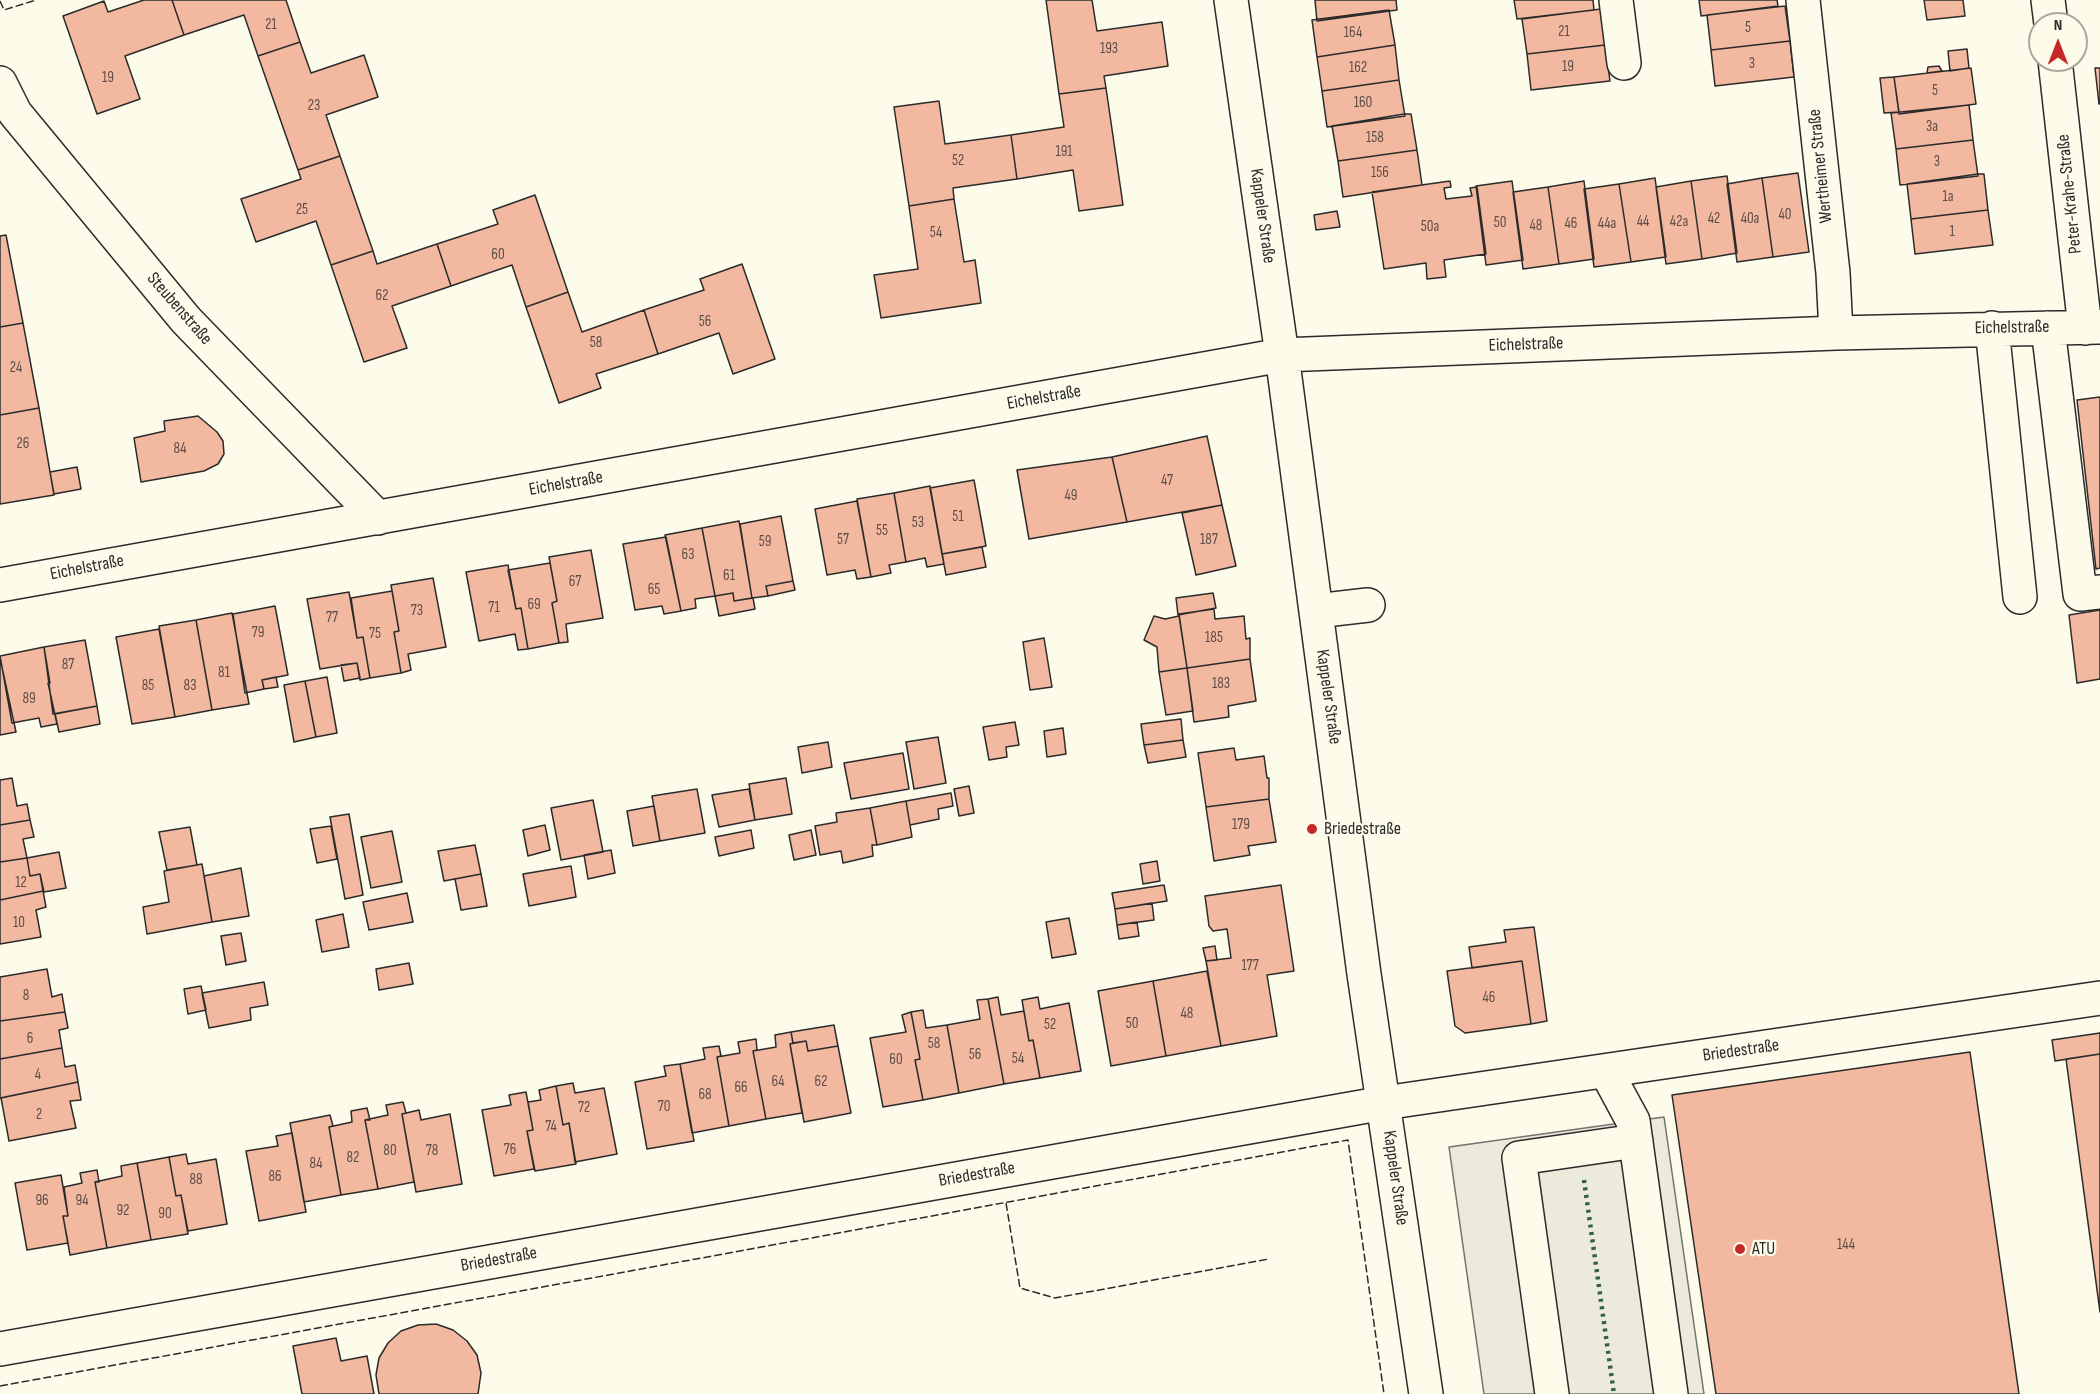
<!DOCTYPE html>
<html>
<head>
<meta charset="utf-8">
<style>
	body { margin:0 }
	#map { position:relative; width:2100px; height:1394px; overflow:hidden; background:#fdfbea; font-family:"Sofia Sans Condensed",sans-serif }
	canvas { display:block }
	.north { position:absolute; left:2028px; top:12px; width:60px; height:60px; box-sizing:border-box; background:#fdfbea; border:2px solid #a9a89e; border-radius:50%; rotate:0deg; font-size:16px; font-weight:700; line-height:24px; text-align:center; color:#2b2b2b }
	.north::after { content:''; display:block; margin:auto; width:21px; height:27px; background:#c62828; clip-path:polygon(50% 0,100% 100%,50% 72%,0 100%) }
</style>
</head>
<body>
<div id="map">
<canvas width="2100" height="1394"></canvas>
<div class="north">N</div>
</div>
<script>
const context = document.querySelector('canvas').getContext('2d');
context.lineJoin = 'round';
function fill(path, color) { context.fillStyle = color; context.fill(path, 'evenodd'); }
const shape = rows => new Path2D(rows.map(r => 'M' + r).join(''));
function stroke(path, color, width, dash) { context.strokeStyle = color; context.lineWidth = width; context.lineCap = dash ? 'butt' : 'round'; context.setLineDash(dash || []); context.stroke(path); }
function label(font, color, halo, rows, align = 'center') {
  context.font = font + ' "Sofia Sans Condensed",sans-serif'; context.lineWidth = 4.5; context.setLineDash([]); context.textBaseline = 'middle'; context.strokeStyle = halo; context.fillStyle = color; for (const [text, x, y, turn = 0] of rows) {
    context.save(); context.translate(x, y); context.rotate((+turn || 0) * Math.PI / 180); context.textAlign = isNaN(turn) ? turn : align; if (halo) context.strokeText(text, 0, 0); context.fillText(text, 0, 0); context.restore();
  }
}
const parking = shape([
	[1664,1117,1704,1394,1484,1394,1449,1147,1664,1117]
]);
fill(parking, '#eceadb');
stroke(parking, '#74746e', 1.5);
const building = shape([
	[144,0,172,0,184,35,125,56,140,99,97,114,63,16,104,1,108,12,144,0],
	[172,0,286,0,300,42,258,56,244,15,184,35,172,0],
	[1046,0,1092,0,1097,31,1162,22,1168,66,1104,76,1106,88,1059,94,1046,0],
	[1315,0,1396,0,1397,10,1317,21,1315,0],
	[1514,0,1593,0,1594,10,1517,19,1514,0],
	[1699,0,1777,0,1778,6,1701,16,1699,0],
	[1924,0,1963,0,1965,16,1927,20,1924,0],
	[1785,6,1790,41,1711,50,1707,15,1785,6],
	[1601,9,1605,45,1527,54,1522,19,1601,9],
	[1389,10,1395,45,1317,57,1312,20,1389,10],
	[1790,41,1794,77,1715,86,1711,50,1790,41],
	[300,42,311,73,364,55,378,97,326,115,340,156,298,170,258,56,300,42],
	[1395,45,1399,80,1322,91,1317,57,1395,45],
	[1605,45,1610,81,1531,90,1527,54,1605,45],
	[1967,49,1969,68,1950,71,1948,51,1967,49],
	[1939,66,1942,71,1927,73,1928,67,1939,66],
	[1971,68,1976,104,1899,114,1894,77,1971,68],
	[2095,68,2100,68,2100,104,2099,104,2095,68],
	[1894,77,1899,112,1884,113,1880,78,1894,77],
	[1399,80,1405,116,1327,127,1322,91,1399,80],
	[1106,88,1123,205,1079,211,1073,170,1017,179,1011,135,1064,127,1059,94,1106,88],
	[939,101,945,144,1011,135,1017,179,953,188,954,199,909,206,894,107,939,101],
	[1969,105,1973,140,1896,149,1891,113,1969,105],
	[1404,114,1411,114,1417,150,1338,161,1332,126,1404,114],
	[1973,140,1978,176,1900,185,1896,149,1973,140],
	[1417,150,1422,185,1343,197,1338,161,1417,150],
	[340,156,373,251,331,265,316,221,256,242,241,199,301,179,298,170,340,156],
	[1798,173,1809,252,1773,257,1762,178,1798,173],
	[1978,174,1984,174,1988,210,1911,219,1907,184,1978,174],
	[1727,176,1737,253,1702,259,1691,181,1727,176],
	[1655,178,1666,257,1631,262,1619,184,1655,178],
	[1762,178,1773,257,1737,262,1727,184,1762,178],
	[1450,181,1451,187,1444,188,1446,199,1472,196,1470,188,1477,187,1486,254,1444,260,1446,277,1427,279,1426,263,1384,269,1372,192,1450,181],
	[1512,181,1523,260,1486,265,1476,186,1512,181],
	[1584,181,1594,259,1559,264,1548,187,1584,181],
	[1691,181,1702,259,1666,264,1656,187,1691,181],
	[1619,184,1631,262,1594,267,1584,189,1619,184],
	[1548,187,1559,264,1523,269,1513,192,1548,187],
	[535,195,568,292,526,307,512,265,451,286,437,244,498,224,493,210,535,195],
	[954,199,964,262,975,260,981,303,881,318,874,275,918,269,909,206,954,199],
	[1988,210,1993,245,1915,254,1911,219,1988,210],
	[1337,211,1340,227,1316,230,1314,215,1337,211],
	[6,235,23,323,0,327,0,236,6,235],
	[437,244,451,286,392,306,407,348,364,362,331,265,373,251,377,264,437,244],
	[742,264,775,359,733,374,719,333,658,354,644,310,704,290,700,279,742,264],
	[568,292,582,332,644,310,658,354,596,374,601,388,559,403,526,307,568,292],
	[23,323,39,408,0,415,0,327,23,323],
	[2100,397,2100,568,2096,569,2077,400,2100,397],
	[39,408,54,495,0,504,0,415,39,408],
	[198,416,217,432,223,441,224,454,218,464,204,471,141,482,134,438,165,431,164,421,198,416],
	[1207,436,1222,505,1127,522,1112,457,1207,436],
	[1112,457,1127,522,1029,539,1017,470,1112,457],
	[77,467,81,489,54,494,50,472,77,467],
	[974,480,986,546,942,554,930,488,974,480],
	[930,486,944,564,927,567,925,558,906,562,894,493,930,486],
	[894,493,906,562,889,565,891,573,871,577,857,499,894,493],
	[857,501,871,577,857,579,855,570,827,575,815,509,857,501],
	[1222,505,1236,566,1196,575,1182,513,1222,505],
	[781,516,793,581,766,586,768,596,752,598,740,524,781,516],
	[739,521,752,598,734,601,733,593,715,596,702,528,739,521],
	[702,528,715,596,695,599,696,608,681,611,665,535,702,528],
	[666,537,681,611,664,614,662,606,635,610,623,544,666,537],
	[982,547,986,567,946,575,942,554,982,547],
	[591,550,603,618,566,624,568,642,559,643,552,603,557,601,549,557,591,550],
	[550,563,557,601,552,603,559,643,528,649,521,608,516,609,508,570,550,563],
	[508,565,516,609,521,608,528,649,518,650,515,634,479,641,466,572,508,565],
	[433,578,446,647,408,654,411,670,401,673,394,632,399,631,391,585,433,578],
	[793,581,795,590,768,596,766,586,793,581],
	[392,591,399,631,394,632,401,673,370,678,363,637,357,638,351,598,392,591],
	[349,592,357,638,363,637,370,678,360,680,357,663,320,669,307,599,349,592],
	[733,593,734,601,753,598,755,609,719,616,715,596,733,593],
	[1213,593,1216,608,1178,615,1176,598,1213,593],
	[275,606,288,675,262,680,264,689,245,693,233,614,275,606],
	[1214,609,1215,619,1244,616,1246,639,1250,638,1250,659,1187,668,1179,614,1214,609],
	[2100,610,2100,679,2077,683,2069,615,2100,610],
	[232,613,249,704,212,710,196,620,232,613],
	[1154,616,1165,619,1179,616,1187,668,1159,672,1157,647,1144,640,1154,616],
	[196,620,212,710,175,717,159,626,196,620],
	[159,629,175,717,132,724,116,637,159,629],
	[1044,638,1052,687,1030,690,1023,642,1044,638],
	[85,640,97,706,53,714,44,647,85,640],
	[44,647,50,683,48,683,57,724,41,727,39,718,12,723,0,656,44,647],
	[0,658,16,732,0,735,0,658],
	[1250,659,1256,701,1228,706,1229,717,1194,722,1187,668,1250,659],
	[357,663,360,678,344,681,341,665,357,663],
	[1187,668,1193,711,1166,715,1159,672,1187,668],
	[276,677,278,687,264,689,262,680,276,677],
	[327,677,337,733,316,737,305,681,327,677],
	[305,681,316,737,294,742,284,685,305,681],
	[97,706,100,724,59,732,55,714,97,706],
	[1181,719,1183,740,1144,745,1141,724,1181,719],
	[1015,722,1019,745,1006,747,1007,757,989,760,983,727,1015,722],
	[1063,728,1066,754,1047,757,1044,731,1063,728],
	[938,737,946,783,914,789,906,742,938,737],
	[1183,740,1186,757,1148,763,1144,745,1183,740],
	[828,742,832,767,802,773,798,747,828,742],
	[1234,748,1236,760,1264,756,1267,778,1269,778,1269,799,1206,807,1198,753,1234,748],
	[903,753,909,789,851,799,844,763,903,753],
	[12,778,17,806,27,804,30,820,0,825,0,780,12,778],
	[786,778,792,814,755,820,749,784,786,778],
	[969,786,974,813,959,816,954,789,969,786],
	[697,789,705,833,660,841,652,796,697,789],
	[749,789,755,820,719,827,712,795,749,789],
	[951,793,953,806,938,809,939,819,910,825,906,801,951,793],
	[1269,799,1276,842,1248,846,1250,855,1214,861,1206,807,1269,799],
	[593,800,603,852,561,860,551,808,593,800],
	[906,801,912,837,877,845,870,808,906,801],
	[654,806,660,841,633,846,627,811,654,806],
	[870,808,877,845,872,845,873,856,843,863,841,851,820,855,815,826,837,822,836,813,870,808],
	[349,814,363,895,345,899,330,817,349,814],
	[30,820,34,837,23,839,27,858,0,862,0,825,30,820],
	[545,825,550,850,528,856,523,830,545,825],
	[331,826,337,859,317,863,310,829,331,826],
	[190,827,197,865,167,870,159,832,190,827],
	[751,830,754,848,719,856,715,837,751,830],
	[811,830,816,855,794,860,789,835,811,830],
	[392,831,402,882,371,888,361,837,392,831],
	[475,845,481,874,444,881,438,851,475,845],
	[611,850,615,873,588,879,584,855,611,850],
	[59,852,66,888,44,892,40,874,30,876,27,858,59,852],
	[27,858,30,876,40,874,43,891,0,900,0,862,27,858],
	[1157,861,1160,881,1143,884,1140,864,1157,861],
	[202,864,212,922,147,934,143,907,169,902,164,871,202,864],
	[571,866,576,897,529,906,523,874,571,866],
	[241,868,249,916,212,922,204,876,241,868],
	[481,874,487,906,461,910,455,879,481,874],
	[1164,885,1167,901,1115,909,1112,893,1164,885],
	[1281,885,1294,971,1267,975,1277,1036,1221,1046,1206,961,1231,958,1227,929,1213,931,1209,926,1205,896,1281,885],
	[43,891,46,907,36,910,41,937,0,944,0,900,43,891],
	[407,893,413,922,369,930,363,902,407,893],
	[1152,903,1154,920,1117,925,1115,909,1152,903],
	[343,914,349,947,322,952,316,920,343,914],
	[1069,918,1076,954,1052,958,1046,922,1069,918],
	[1137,922,1139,936,1119,939,1117,925,1137,922],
	[1534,927,1547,1021,1531,1024,1522,961,1472,968,1469,947,1506,942,1504,930,1534,927],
	[241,933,246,961,226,965,221,936,241,933],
	[1215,946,1217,960,1206,961,1203,948,1215,946],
	[1522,961,1531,1024,1465,1033,1455,1026,1447,971,1522,961],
	[409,963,413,984,379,990,376,969,409,963],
	[47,969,52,997,62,994,65,1012,0,1021,0,977,47,969],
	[1207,971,1221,1046,1166,1056,1153,981,1207,971],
	[1153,981,1166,1056,1111,1066,1098,991,1153,981],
	[264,982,268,1005,250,1008,251,1020,209,1028,202,993,264,982],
	[201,986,206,1010,188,1014,184,989,201,986],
	[998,997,1001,1015,1024,1011,1029,1041,1033,1040,1040,1078,1004,1084,988,999,998,997],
	[1038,997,1040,1009,1069,1003,1081,1071,1040,1078,1033,1040,1029,1041,1022,1000,1038,997],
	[988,999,1004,1084,959,1093,947,1025,980,1019,977,1000,988,999],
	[923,1010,926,1028,947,1025,959,1093,923,1100,915,1060,920,1059,911,1012,923,1010],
	[65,1012,68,1028,59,1030,62,1048,0,1059,0,1021,65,1012],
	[911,1012,920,1059,915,1060,923,1100,883,1107,870,1038,906,1032,902,1015,911,1012],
	[834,1025,838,1046,808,1051,806,1041,793,1043,791,1032,834,1025],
	[791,1032,793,1043,790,1044,802,1113,766,1119,753,1051,776,1047,775,1035,791,1032],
	[2100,1033,2100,1054,2055,1061,2052,1040,2100,1033],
	[756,1039,757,1050,753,1051,766,1119,729,1126,717,1057,740,1053,738,1042,756,1039],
	[806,1041,808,1051,838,1046,851,1113,804,1122,790,1044,806,1041],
	[719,1046,721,1056,717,1057,729,1126,692,1133,680,1064,705,1059,703,1048,719,1046],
	[62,1048,65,1067,75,1065,78,1082,0,1098,0,1059,62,1048],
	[1970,1052,2019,1394,1716,1394,1672,1095,1970,1052],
	[2100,1054,2100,1312,2066,1059,2100,1054],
	[680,1064,694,1141,647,1149,635,1082,666,1076,664,1066,680,1064],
	[78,1082,81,1100,70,1101,76,1128,9,1141,1,1098,78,1082],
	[573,1083,575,1093,604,1088,617,1154,575,1162,569,1123,563,1125,556,1086,573,1083],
	[556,1086,563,1125,569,1123,576,1164,535,1171,527,1131,533,1130,528,1102,541,1100,539,1090,556,1086],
	[526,1092,533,1130,527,1131,534,1169,494,1176,482,1110,511,1105,509,1095,526,1092],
	[403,1102,406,1113,402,1114,414,1182,378,1189,365,1120,388,1115,386,1105,403,1102],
	[367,1108,370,1120,365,1120,378,1189,341,1195,329,1127,352,1122,351,1111,367,1108],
	[419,1110,421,1120,450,1114,462,1184,416,1192,402,1114,419,1110],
	[330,1115,333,1126,329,1127,341,1195,304,1202,290,1123,330,1115],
	[292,1133,306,1212,259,1221,246,1151,278,1146,276,1136,292,1133],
	[186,1154,188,1164,216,1159,227,1224,188,1231,181,1195,176,1196,169,1157,186,1154],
	[169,1157,176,1196,181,1195,188,1234,151,1240,137,1163,169,1157],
	[137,1163,151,1240,107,1248,95,1182,122,1176,121,1166,137,1163],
	[97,1170,99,1182,95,1182,107,1248,70,1255,63,1216,68,1216,64,1187,82,1183,80,1173,97,1170],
	[61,1175,68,1216,63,1216,68,1243,27,1250,15,1183,61,1175],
	[436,1324,453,1330,467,1341,477,1355,481,1373,478,1394,379,1394,376,1375,379,1358,388,1343,401,1331,418,1325,436,1324],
	[336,1338,341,1361,367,1356,374,1394,302,1394,293,1346,336,1338]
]);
fill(building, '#f2b8a0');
stroke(building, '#2b2b2b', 1.5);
const minor = shape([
	[1231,0,1282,355,1364,974,1426,1394],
	[1616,0,1624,63],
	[1803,0,1833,273,1836,333],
	[2048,0,2051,24],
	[2055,60,2085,328],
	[0,83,15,113,186,320,378,518],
	[1992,328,2020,597],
	[2048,328,2080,594,2100,592],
	[0,585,1282,355,1836,333,2100,327],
	[1316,611,1368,605],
	[1606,1071,1633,1121,1671,1394],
	[0,1349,1384,1103,2100,998],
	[1552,1394,1519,1158,1636,1141]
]);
stroke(minor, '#2b2b2b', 36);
stroke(minor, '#fdfbea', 33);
stroke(shape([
	[1584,1180,1614,1394]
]), '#34623c', 4.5, [3, 4.5]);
stroke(shape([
	[0,1,4,10,36,0],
	[1006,1203,1020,1288,1055,1298,1269,1259],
	[0,1386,1348,1140,1384,1394]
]), '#2b2b2b', 1.5, [8, 3]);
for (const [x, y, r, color] of [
	[1312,829,6,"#c62828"],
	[1740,1249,6,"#c62828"]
]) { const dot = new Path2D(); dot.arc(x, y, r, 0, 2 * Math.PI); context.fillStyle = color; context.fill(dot); stroke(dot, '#fdfbea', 2); }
label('15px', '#5d4e48', null, [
	["21",271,25],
	["5",1748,28],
	["21",1564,32],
	["164",1353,33],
	["193",1109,49],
	["3",1752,64],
	["19",1568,67],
	["162",1358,68],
	["19",108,78],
	["5",1935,91],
	["160",1363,103],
	["23",314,106],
	["3a",1932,127],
	["158",1375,138],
	["191",1064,152],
	["52",958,161],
	["3",1937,162],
	["156",1380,173],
	["1a",1948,197],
	["25",302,210],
	["40",1785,215],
	["42",1714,219],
	["40a",1750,219],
	["44",1643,222],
	["42a",1679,222],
	["50",1500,223],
	["46",1571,224],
	["44a",1607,224],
	["48",1536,226],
	["50a",1430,227],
	["1",1952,232],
	["54",936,233],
	["60",498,255],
	["62",382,296],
	["56",705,322],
	["58",596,343],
	["24",16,368],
	["26",23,444],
	["84",180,449],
	["47",1167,481],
	["49",1071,496],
	["51",958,517],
	["53",918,523],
	["55",882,531],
	["57",843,540],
	["187",1209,540],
	["59",765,542],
	["63",688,555],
	["61",729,576],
	["67",575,582],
	["65",654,590],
	["69",534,605],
	["71",494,608],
	["73",417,611],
	["77",332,618],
	["79",258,633],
	["75",375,634],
	["185",1214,638],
	["87",68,665],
	["81",224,673],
	["183",1221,684],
	["85",148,686],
	["83",190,686],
	["89",29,699],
	["179",1241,825],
	["12",21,883],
	["10",19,923],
	["177",1250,966],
	["8",26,996],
	["46",1489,998],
	["48",1187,1014],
	["50",1132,1024],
	["52",1050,1025],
	["6",30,1039],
	["58",934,1044],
	["56",975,1055],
	["54",1018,1059],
	["60",896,1060],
	["4",38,1075],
	["64",778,1082],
	["62",821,1082],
	["66",741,1088],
	["68",705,1095],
	["70",664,1107],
	["72",584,1108],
	["2",39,1115],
	["74",551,1127],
	["76",510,1150],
	["80",390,1151],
	["78",432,1151],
	["82",353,1158],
	["84",316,1164],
	["86",275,1177],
	["88",196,1180],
	["96",42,1201],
	["94",82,1201],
	["92",123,1211],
	["90",165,1214],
	["144",1846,1245]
]);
label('18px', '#2b2b2b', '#fdfbea', [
	["Wertheimer Straße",1821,166,-96],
	["Peter-Krahe-Straße",2070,194,-96],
	["Kappeler Straße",1262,216,82],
	["Steubenstraße",179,309,49],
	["Eichelstraße",2012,328,-1],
	["Eichelstraße",1526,345,-2],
	["Eichelstraße",1044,398,-10],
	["Eichelstraße",566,484,-10],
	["Eichelstraße",87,568,-11],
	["Kappeler Straße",1328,697,82],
	["Briedestraße",1741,1051,-8],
	["Briedestraße",977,1175,-10],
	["Kappeler Straße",1395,1178,82],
	["Briedestraße",499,1260,-10]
]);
label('18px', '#2b2b2b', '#fdfbea', [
	["Briedestraße",1324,829],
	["ATU",1752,1249]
], 'left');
</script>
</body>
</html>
